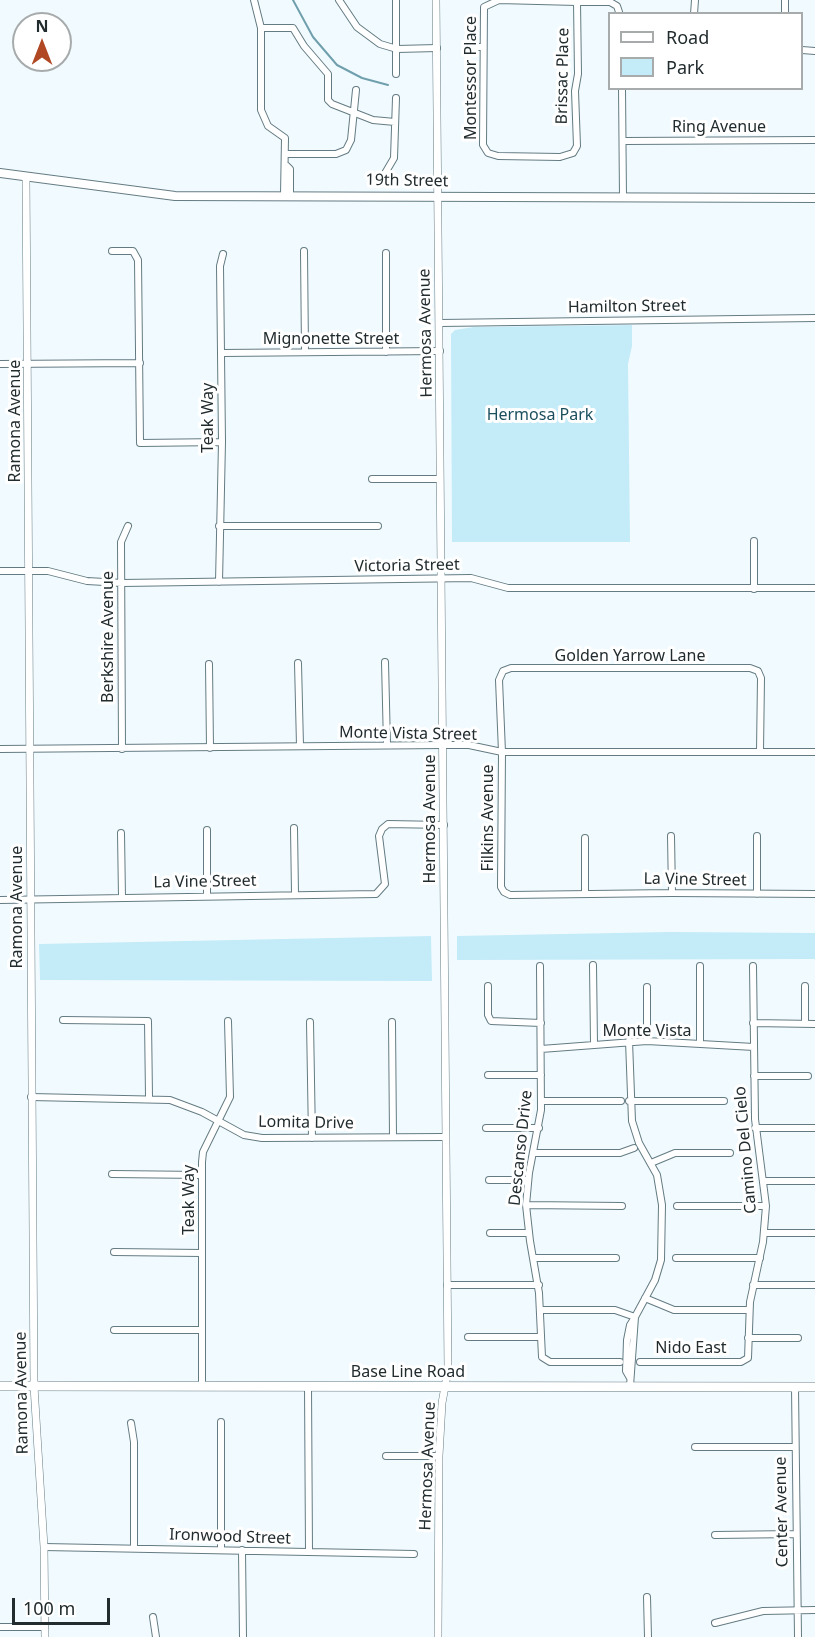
<!DOCTYPE html>
<html>
<head>
<meta charset="utf-8">
<style>
	body { margin:0 }
	#map { position:relative; width:815px; height:1637px; overflow:hidden; background:#f1fbff; font-family:"Noto Sans",sans-serif }
	canvas { display:block }
	.legend { position:absolute; left:608px; top:12px; width:195px; height:78px; box-sizing:border-box; background:#fff; border:2px solid #a7abac; margin:0; padding:8px 10px; list-style:none; font-size:18px; color:#222c2f }
	.legend li { display:flex; align-items:center; gap:12px; height:30px }
	.legend b { width:30px; border:2px solid #a7abac }
	.north { position:absolute; left:12px; top:12px; width:60px; height:60px; box-sizing:border-box; background:#fff; border:2px solid #a7abac; border-radius:50%; rotate:0deg; font-size:16px; font-weight:700; line-height:24px; text-align:center; color:#222c2f }
	.north::after { content:''; display:block; margin:auto; width:21px; height:27px; background:#af4823; clip-path:polygon(50% 0,100% 100%,50% 72%,0 100%) }
	.scale { position:absolute; left:12px; top:1598px; width:98px; height:27px; box-sizing:border-box; border:3px solid #222c2f; border-top:0; padding-left:8px; font-size:18px; line-height:21px; white-space:nowrap; color:#222c2f; -webkit-text-stroke:4px #fff; paint-order:stroke }
</style>
</head>
<body>
<div id="map">
<canvas width="815" height="1637"></canvas>
<ul class="legend">
<li><b style="height:8px;background:#fff"></b>Road</li>
<li><b style="height:16px;background:#c3ebf8"></b>Park</li>
</ul>
<div class="north">N</div>
<div class="scale">100 m</div>
</div>
<script>
const context = document.querySelector('canvas').getContext('2d');
context.lineJoin = 'round';
function fill(path, color) { context.fillStyle = color; context.fill(path, 'evenodd'); }
const shape = rows => new Path2D(rows.map(r => 'M' + r).join(''));
function stroke(path, color, width, dash) { context.strokeStyle = color; context.lineWidth = width; context.lineCap = dash ? 'butt' : 'round'; context.setLineDash(dash || []); context.stroke(path); }
function label(font, color, halo, rows, align = 'center') {
  context.font = font + ' "Noto Sans",sans-serif'; context.lineWidth = 6; context.setLineDash([]); context.textBaseline = 'middle'; context.strokeStyle = halo; context.fillStyle = color; for (const [text, x, y, turn = 0] of rows) {
    context.save(); context.translate(x, y); context.rotate((+turn || 0) * Math.PI / 180); context.textAlign = isNaN(turn) ? turn : align; if (halo) context.strokeText(text, 0, 0); context.fillText(text, 0, 0); context.restore();
  }
}
fill(shape([
	[632,325,632,346,628,364,630,542,452,542,451,334,455,330,474,327],
	[670,932,815,933,815,959,457,960,457,936],
	[431,936,432,981,40,980,39,944]
]), '#c3ebf8');
stroke(shape([
	[293,0,313,37,337,65,362,78,388,85]
]), '#709fad', 2);
const minor = shape([
	[254,0,261,28,261,110,268,126,285,138,284,195],
	[339,0,357,27,380,44,397,49,437,48],
	[396,0,396,74],
	[579,0,577,2,578,74,575,91,577,146,573,153,560,157,498,156,488,153,483,145,484,7,499,0,577,2,610,2,617,6,619,12],
	[785,0,785,14],
	[694,14,695,0],
	[261,28,293,28,304,46,328,74,328,100,332,104,373,120,395,122],
	[470,47,483,47],
	[802,50,815,51],
	[622,88,623,198],
	[624,141,815,140],
	[287,154,336,154,346,150,351,140,356,90],
	[287,166,290,169,290,195],
	[384,175,394,158,396,98],
	[112,251,133,251,138,260,140,443,222,442],
	[304,251,305,352],
	[386,253,386,352],
	[440,323,815,318],
	[222,353,440,351],
	[0,364,140,363],
	[372,479,440,479],
	[219,526,378,526],
	[754,541,754,589],
	[0,571,48,571,87,581,122,583,471,578,508,588,815,588],
	[219,582,222,442,220,266,223,254],
	[385,662,387,745],
	[298,663,300,746],
	[209,664,210,748],
	[0,749,443,745,469,745,502,752,815,752],
	[122,749,121,542,128,526],
	[760,751,761,678,758,671,750,668,511,668,503,671,499,680,502,752,501,887,504,892,510,895,672,893,815,894],
	[294,828,295,894],
	[207,830,207,895],
	[121,833,122,898],
	[671,836,672,893],
	[585,838,585,893],
	[757,894,757,836],
	[0,900,376,894,385,884,379,836,382,829,388,824,444,825],
	[593,965,594,1044],
	[540,966,541,1110,529,1173,526,1205,530,1241,539,1293,542,1357,550,1362,620,1362],
	[700,966,700,1044],
	[488,986,488,1015,491,1021,541,1023],
	[805,986,805,1024],
	[647,987,647,1041],
	[63,1020,148,1021,149,1097],
	[310,1022,312,1138],
	[392,1022,393,1137],
	[753,1023,815,1024],
	[629,1041,632,1121,639,1143,657,1175,662,1205,661,1260,655,1280,635,1317,630,1386],
	[541,1049,647,1041,754,1047],
	[488,1075,541,1075],
	[754,1076,808,1076],
	[31,1097,170,1100,202,1112,244,1135,262,1138,444,1137],
	[542,1101,621,1101],
	[629,1101,724,1101],
	[486,1128,539,1128],
	[755,1128,815,1128],
	[534,1153,620,1153,634,1148],
	[651,1163,675,1153,730,1153],
	[112,1174,202,1175],
	[489,1180,528,1180],
	[765,1181,815,1181],
	[526,1205,622,1206],
	[677,1206,766,1206],
	[490,1233,528,1233],
	[764,1233,815,1233],
	[114,1252,202,1253],
	[533,1258,616,1258],
	[676,1258,760,1258],
	[447,1285,539,1285],
	[753,1285,815,1285],
	[645,1298,674,1310,749,1310],
	[540,1310,615,1310,635,1317],
	[114,1330,201,1330],
	[468,1337,541,1337],
	[748,1338,798,1338],
	[640,1362,741,1362,748,1358,750,1302,763,1242,766,1206,755,1119,753,966],
	[630,1378,626,1371,627,1340,630,1325,635,1317],
	[202,1386,202,1162,203,1152,230,1097,228,1021],
	[308,1386,309,1552],
	[795,1387,798,1637],
	[131,1423,134,1442,134,1547],
	[695,1447,795,1447],
	[386,1456,439,1456],
	[715,1535,796,1534],
	[44,1547,414,1554],
	[221,1549,221,1422],
	[242,1550,243,1637],
	[647,1597,648,1637],
	[153,1617,156,1637],
	[715,1623,763,1611,815,1610],
	[0,1627,45,1627]
]);
const tertiary = shape([
	[436,0,448,1370,442,1403,439,1456,438,1637],
	[26,177,34,1386,44,1547,45,1637]
]);
const secondary = shape([
	[0,173,175,196,815,198]
]);
const primary = shape([
	[0,1386,815,1387]
]);
stroke(minor, '#647b83', 8);
stroke(tertiary, '#647b83', 8);
stroke(secondary, '#647b83', 10);
stroke(primary, '#647b83', 10);
stroke(minor, '#fff', 6);
stroke(tertiary, '#fff', 7);
stroke(secondary, '#fff', 8);
stroke(primary, '#fff', 9);
label('16px', '#222c2f', '#fff', [
	["Brissac Place",563,76,-89],
	["Montessor Place",471,78,-90],
	["Ring Avenue",719,127],
	["19th Street",407,181,1],
	["Hamilton Street",627,307,-1],
	["Hermosa Avenue",426,333,-91],
	["Mignonette Street",331,339],
	["Teak Way",208,418,-90],
	["Ramona Avenue",15,421,-90],
	["Victoria Street",407,566,-1],
	["Berkshire Avenue",108,637,-90],
	["Golden Yarrow Lane",630,656],
	["Monte Vista Street",408,734,1],
	["Filkins Avenue",488,818,-90],
	["Hermosa Avenue",430,819,-90],
	["La Vine Street",695,880,1],
	["La Vine Street",205,882,-1],
	["Ramona Avenue",17,907,-90],
	["Monte Vista",647,1031],
	["Lomita Drive",306,1123,1],
	["Descanso Drive",521,1148,-84],
	["Camino Del Cielo",746,1150,-95],
	["Teak Way",189,1200,-90],
	["Nido East",691,1348],
	["Base Line Road",408,1372],
	["Ramona Avenue",22,1393,-91],
	["Hermosa Avenue",428,1466,-88],
	["Center Avenue",782,1512,-91],
	["Ironwood Street",230,1537,2]
]);
label('16px', '#1b4f5e', '#fff', [
	["Hermosa Park",540,415]
]);
</script>
</body>
</html>
